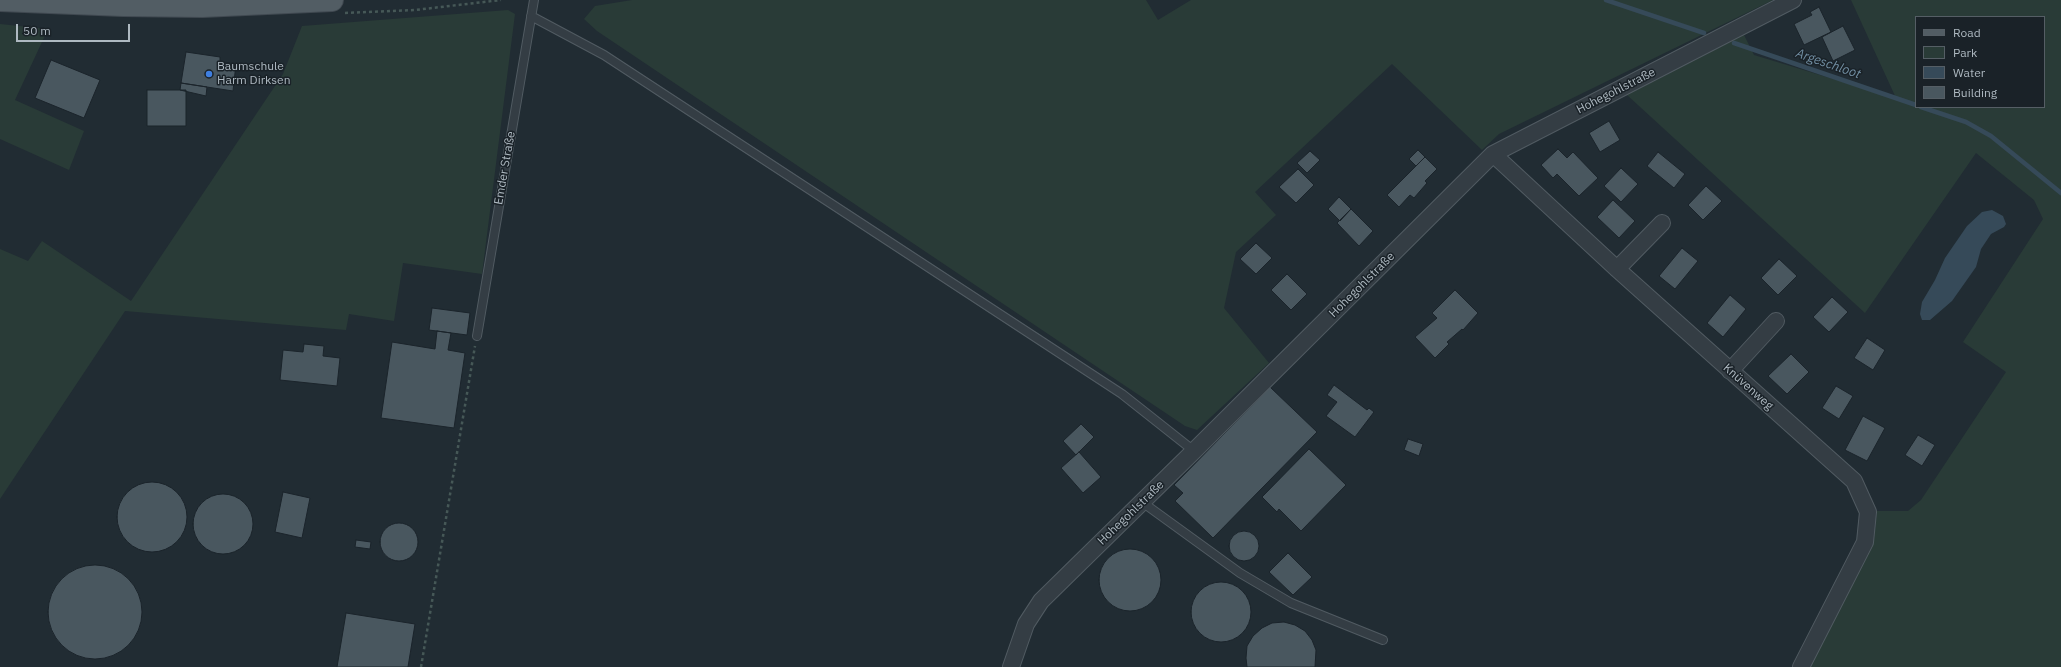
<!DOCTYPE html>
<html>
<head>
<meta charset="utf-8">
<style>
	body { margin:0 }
	#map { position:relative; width:2061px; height:667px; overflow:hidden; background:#212c33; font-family:"IBM Plex Sans",sans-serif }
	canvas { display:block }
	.legend { position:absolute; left:1915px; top:16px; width:130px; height:92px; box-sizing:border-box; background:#1a2228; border:1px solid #555e65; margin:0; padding:5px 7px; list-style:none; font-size:12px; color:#aeb9c1 }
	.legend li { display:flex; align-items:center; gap:8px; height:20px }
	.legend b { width:20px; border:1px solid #555e65 }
	.scale { position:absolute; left:16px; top:24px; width:114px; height:18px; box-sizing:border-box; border:2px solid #aeb9c1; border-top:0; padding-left:5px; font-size:12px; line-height:14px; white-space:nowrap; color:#aeb9c1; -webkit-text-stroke:3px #1a2228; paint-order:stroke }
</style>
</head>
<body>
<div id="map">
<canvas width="2061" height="667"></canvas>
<ul class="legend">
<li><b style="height:5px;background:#525d64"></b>Road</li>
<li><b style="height:11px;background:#293b37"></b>Park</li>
<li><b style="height:11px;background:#364a59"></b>Water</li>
<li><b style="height:11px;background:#49575f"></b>Building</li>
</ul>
<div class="scale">50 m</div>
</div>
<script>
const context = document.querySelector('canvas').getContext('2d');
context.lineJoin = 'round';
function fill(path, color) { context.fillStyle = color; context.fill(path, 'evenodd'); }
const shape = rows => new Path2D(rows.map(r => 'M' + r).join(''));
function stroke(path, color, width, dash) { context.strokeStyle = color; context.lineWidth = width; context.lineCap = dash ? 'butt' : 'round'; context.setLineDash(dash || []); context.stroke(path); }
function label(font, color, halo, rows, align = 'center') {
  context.font = font + ' "IBM Plex Sans",sans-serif'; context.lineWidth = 3; context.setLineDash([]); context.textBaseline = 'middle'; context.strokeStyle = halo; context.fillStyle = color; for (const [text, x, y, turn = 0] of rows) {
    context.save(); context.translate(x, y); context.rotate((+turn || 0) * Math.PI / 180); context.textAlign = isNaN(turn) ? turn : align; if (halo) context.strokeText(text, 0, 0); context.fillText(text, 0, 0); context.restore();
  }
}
fill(shape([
	[632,0,1146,0,1158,20,1191,0,1773,0,1499,134,1482,150,1392,64,1255,192,1276,215,1236,252,1224,308,1269,363,1197,430,1185,426,597,31,584,19,595,6],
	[1851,0,2061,0,2061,667,1810,667,1874,540,1877,511,1908,511,1921,500,2006,372,1963,342,2043,219,2034,200,1976,153,1865,313,1627,95,1744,35,1754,55,1896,98],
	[1916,17,2044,17,2044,107,1916,107],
	[508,10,515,14,482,274,403,263,394,321,349,314,346,330,125,311,0,499,0,249,28,261,42,241,131,301,283,74,302,26],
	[0,24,48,29,15,100,84,131,69,170,0,139]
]), '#293b37');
fill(shape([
	[1992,210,2003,216,2006,224,2004,227,1991,234,1981,249,1976,267,1952,301,1930,320,1922,320,1920,314,1922,302,1935,280,1945,258,1967,226,1982,212]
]), '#364a59');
stroke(shape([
	[1606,0,1704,33],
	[1734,43,1916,105],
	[1921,107,1966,122,1991,136,2061,193]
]), '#364a59', 4.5);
const building = shape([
	[1819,7,1831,32,1804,45,1794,24,1812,15,1810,12,1819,7],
	[1843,26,1855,50,1833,61,1822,37,1843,26],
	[186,52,220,57,220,62,236,64,233,91,181,83,186,52],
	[51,60,100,80,84,118,35,98,51,60],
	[181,83,207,87,206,96,180,90,181,83],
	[147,90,186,90,186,126,147,126,147,90],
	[1609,121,1620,140,1600,152,1589,133,1609,121],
	[1558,149,1567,158,1573,152,1598,178,1579,196,1557,174,1553,178,1541,165,1558,149],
	[1418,150,1425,157,1416,166,1409,159,1418,150],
	[1310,151,1320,160,1307,173,1297,163,1310,151],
	[1658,152,1685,174,1674,188,1647,166,1658,152],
	[1425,157,1437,169,1425,181,1427,183,1414,198,1410,195,1399,207,1387,195,1425,157],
	[1621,168,1638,184,1621,202,1604,186,1621,168],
	[1298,169,1314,185,1296,203,1279,187,1298,169],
	[1706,186,1722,201,1703,220,1688,205,1706,186],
	[1339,197,1351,209,1340,221,1328,209,1339,197],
	[1613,200,1635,221,1619,238,1597,217,1613,200],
	[1351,209,1373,231,1359,246,1337,223,1351,209],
	[1256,243,1272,258,1256,274,1240,259,1256,243],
	[1682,248,1698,261,1675,289,1659,276,1682,248],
	[1779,259,1797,276,1778,295,1761,278,1779,259],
	[1287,274,1307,294,1291,310,1271,290,1287,274],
	[1455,290,1478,313,1463,330,1462,329,1447,342,1449,344,1435,358,1415,337,1437,318,1432,313,1455,290],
	[1730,295,1746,309,1723,337,1707,323,1730,295],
	[1832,297,1848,312,1829,332,1813,317,1832,297],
	[432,308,470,313,467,335,429,330,432,308],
	[437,331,451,333,448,350,465,353,454,428,381,418,392,342,435,349,437,331],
	[1867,338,1885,350,1873,370,1854,358,1867,338],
	[304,344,324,346,323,356,340,358,337,386,280,380,283,350,303,352,304,344],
	[1791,354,1809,372,1787,394,1768,376,1791,354],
	[1334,385,1367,410,1369,408,1374,412,1355,437,1326,416,1337,402,1327,395,1334,385],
	[1836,386,1853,396,1839,419,1822,408,1836,386],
	[1270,387,1317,432,1213,538,1175,501,1183,493,1174,485,1270,387],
	[1863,416,1885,428,1867,461,1845,450,1863,416],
	[1081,424,1094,437,1076,455,1063,441,1081,424],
	[1918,435,1935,445,1922,466,1905,455,1918,435],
	[1408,439,1423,444,1419,456,1404,450,1408,439],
	[1309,449,1346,485,1301,531,1279,509,1277,512,1262,497,1309,449],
	[1079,452,1101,477,1083,493,1061,468,1079,452],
	'117 517a35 35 0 1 1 70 0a35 35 0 1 1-70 0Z',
	[283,492,310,498,302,538,275,532,283,492],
	'193 524a30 30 0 1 1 60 0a30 30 0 1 1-60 0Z',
	'380 542a19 19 0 1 1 38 0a19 19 0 1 1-38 0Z',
	'1229 546a15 15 0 1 1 30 0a15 15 0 1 1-30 0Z',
	[356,540,371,542,370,549,355,547,356,540],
	'1099 580a31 31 0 1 1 62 0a31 31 0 1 1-62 0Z',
	[1288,553,1312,577,1293,595,1269,572,1288,553],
	'48 612a47 47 0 1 1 94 0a47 47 0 1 1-94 0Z',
	'1191 612a30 30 0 1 1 60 0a30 30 0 1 1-60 0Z',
	[346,613,415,624,408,667,337,667,346,613],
	[1284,622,1295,625,1305,631,1312,640,1316,650,1315,667,1247,667,1246,658,1247,646,1253,636,1262,628,1272,623,1284,622]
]);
fill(building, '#49575f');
stroke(building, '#1b242b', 1);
const lane = shape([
	[531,16,604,55,1122,394,1194,451],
	[477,336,534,0],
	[1142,502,1240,573,1291,603,1383,640]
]);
const street = shape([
	[1493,154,1617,269,1854,481,1868,512,1865,542,1801,667],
	[1617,269,1662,223],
	[1730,371,1776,321],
	[1011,667,1026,624,1041,601,1194,451,1493,154,1793,0]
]);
const primary = shape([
	[0,0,123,5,202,6,332,0]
]);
stroke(lane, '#515b62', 10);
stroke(street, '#515b62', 18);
stroke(primary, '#404951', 24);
stroke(shape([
	[345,13,415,10,501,0],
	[421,667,475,346]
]), '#465857', 2.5, [3, 3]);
stroke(lane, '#343d44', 8);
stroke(street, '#343d44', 16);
stroke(primary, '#525d64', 22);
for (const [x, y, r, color] of [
	[209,74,4,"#3f7fe0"]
]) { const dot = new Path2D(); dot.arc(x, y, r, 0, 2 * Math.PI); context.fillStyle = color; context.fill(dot); stroke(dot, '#1a2228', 1.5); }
label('12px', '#aeb9c1', '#1a2228', [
	["Baumschule",217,67],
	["Harm Dirksen",217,81]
], 'left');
label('12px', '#aeb9c1', '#1a2228', [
	["Hohegohlstraße",1616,91,-27],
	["Emder Straße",505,168,-80],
	["Hohegohlstraße",1362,285,-45],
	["Knüvenweg",1748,387,42],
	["Hohegohlstraße",1131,513,-44]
]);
label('italic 13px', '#718ea2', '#1a2228', [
	["Argeschloot",1828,64,19]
]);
</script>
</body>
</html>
